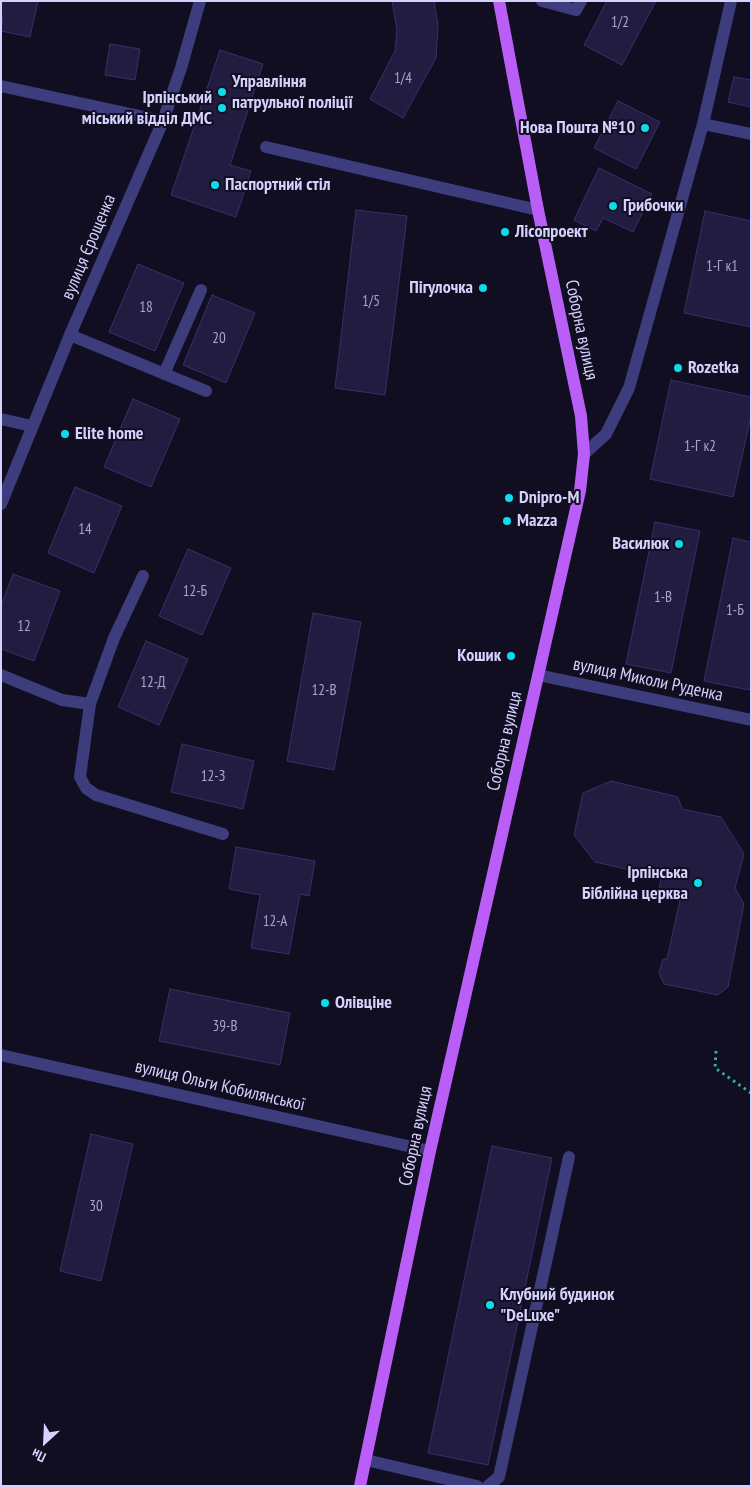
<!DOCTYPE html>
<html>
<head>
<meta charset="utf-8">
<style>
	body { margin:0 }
	#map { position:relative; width:752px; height:1487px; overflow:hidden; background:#110e21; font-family:"PT Sans Narrow",sans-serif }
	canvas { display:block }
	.frame { position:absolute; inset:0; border:2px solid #d5d1fd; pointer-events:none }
	.north { position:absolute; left:20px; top:1417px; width:50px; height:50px; -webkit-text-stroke:4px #110e21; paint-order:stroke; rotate:205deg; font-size:14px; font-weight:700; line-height:20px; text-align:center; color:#d5d1fd }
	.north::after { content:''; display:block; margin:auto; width:18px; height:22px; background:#d5d1fd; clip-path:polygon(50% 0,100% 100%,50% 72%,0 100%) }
</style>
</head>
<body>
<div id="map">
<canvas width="752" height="1487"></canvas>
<div class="frame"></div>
<div class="north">Пн</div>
</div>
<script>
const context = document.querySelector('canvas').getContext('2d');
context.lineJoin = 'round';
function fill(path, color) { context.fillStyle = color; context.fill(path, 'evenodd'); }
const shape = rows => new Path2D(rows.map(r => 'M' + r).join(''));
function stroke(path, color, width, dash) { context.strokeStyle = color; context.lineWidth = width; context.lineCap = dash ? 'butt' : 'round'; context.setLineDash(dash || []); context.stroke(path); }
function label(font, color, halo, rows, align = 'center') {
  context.font = font + ' "PT Sans Narrow",sans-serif'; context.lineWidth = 4; context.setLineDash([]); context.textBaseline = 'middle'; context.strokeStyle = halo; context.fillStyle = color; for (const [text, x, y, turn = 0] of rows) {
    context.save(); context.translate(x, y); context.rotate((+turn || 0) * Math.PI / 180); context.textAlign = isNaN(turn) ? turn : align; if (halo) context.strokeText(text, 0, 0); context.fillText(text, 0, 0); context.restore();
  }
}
const building = shape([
	[1,1,38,1,30,37,1,31,3,17,1,17,1,1],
	[392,1,434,1,438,25,436,58,403,118,370,99,395,51,397,30,392,1],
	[607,1,656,1,622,65,584,45,607,1],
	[110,44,140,49,135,80,105,75,110,44],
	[220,50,263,64,230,165,251,171,236,217,171,195,220,50],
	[734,77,751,80,751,107,728,102,734,77],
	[618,101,660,122,636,169,594,148,618,101],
	[599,168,652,194,633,232,603,218,596,231,574,220,599,168],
	[356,210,407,216,385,395,335,388,356,210],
	[705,211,751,221,751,327,684,313,705,211],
	[138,264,184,283,155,351,109,332,138,264],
	[212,295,255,313,226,383,183,365,212,295],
	[671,380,751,397,751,416,733,497,650,479,671,380],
	[133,399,180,419,151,487,104,467,133,399],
	[75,487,122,506,94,573,48,553,75,487],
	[655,522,700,531,671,673,626,664,655,522],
	[733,538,751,542,751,683,749,690,704,681,733,538],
	[188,549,231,568,202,635,159,616,188,549],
	[13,574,60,591,34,661,1,649,1,606,13,574],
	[313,613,361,622,334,770,287,761,313,613],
	[146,641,188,659,159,725,118,707,146,641],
	[182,744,254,761,243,809,171,792,182,744],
	[611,781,678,797,682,809,721,817,744,854,735,888,744,904,728,987,718,995,664,984,659,973,663,959,667,959,680,900,658,897,661,877,595,862,574,835,583,793,611,781],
	[236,847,315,861,309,896,300,894,289,954,251,948,260,895,229,889,236,847],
	[170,989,290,1013,280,1065,159,1041,170,989],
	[91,1134,133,1144,101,1281,60,1271,91,1134],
	[492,1146,552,1158,488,1465,428,1453,492,1146]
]);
fill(building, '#221c41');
stroke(building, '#392f6c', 1);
stroke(shape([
	[716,1051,715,1068,751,1093]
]), '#35ada2', 3, [2.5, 4]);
stroke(shape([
	[542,1,576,10,581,1],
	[703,124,731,1],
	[266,147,538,210],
	[70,335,206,391],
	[164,374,201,290],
	[584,454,606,434,629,388,703,124,751,134],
	[1,675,62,700,90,704,114,638,143,576],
	[90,704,80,777,86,788,96,795,223,834],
	[366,1460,477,1486],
	[488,1486,499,1477,569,1157]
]), '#3d3c7d', 12);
stroke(shape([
	[1,86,163,121],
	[1,419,32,426],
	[1,504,70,335,163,121,181,68,200,1],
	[538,675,751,720],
	[1,1055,430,1151]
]), '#3d3c7d', 12);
stroke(shape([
	[360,1486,430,1151,580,491,584,454,581,416,538,210,499,1]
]), '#b95ef7', 12);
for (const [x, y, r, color] of [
	[222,92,5,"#0cdded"],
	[222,108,5,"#0cdded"],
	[645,128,5,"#0cdded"],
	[215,185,5,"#0cdded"],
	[613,206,5,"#0cdded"],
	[505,232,5,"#0cdded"],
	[483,288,5,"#0cdded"],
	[678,368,5,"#0cdded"],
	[65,434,5,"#0cdded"],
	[509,498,5,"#0cdded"],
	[507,521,5,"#0cdded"],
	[679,544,5,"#0cdded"],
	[511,656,5,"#0cdded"],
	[698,883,5,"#0cdded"],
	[325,1003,5,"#0cdded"],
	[490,1305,5,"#0cdded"]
]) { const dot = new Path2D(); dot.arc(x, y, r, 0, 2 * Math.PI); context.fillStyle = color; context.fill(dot); stroke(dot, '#110e21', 2); }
label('15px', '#a8a4ce', null, [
	["1/2",620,23],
	["1/4",403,79],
	["1-Г к1",722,267],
	["1/5",371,302],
	["18",146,308],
	["20",219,339],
	["1-Г к2",700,447],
	["14",85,530],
	["12-Б",195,592],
	["1-В",663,598],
	["1-Б",735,611],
	["12",24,627],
	["12-Д",153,683],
	["12-В",324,691],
	["12-З",213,777],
	["12-А",275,922],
	["39-В",225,1027],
	["30",96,1207]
]);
label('bold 18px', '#d5d1fd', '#110e21', [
	["Управління",232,82],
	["патрульної поліції",232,103],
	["Ірпінський",212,98,"right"],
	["міський відділ ДМС",212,119,"right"],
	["Нова Пошта №10",635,128,"right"],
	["Паспортний стіл",225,185],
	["Грибочки",623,206],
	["Лісопроект",515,232],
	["Пігулочка",473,288,"right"],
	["Rozetka",688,368],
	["Elite home",75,434],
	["Dnipro-M",519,498],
	["Mazza",517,521],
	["Василюк",669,544,"right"],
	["Кошик",501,656,"right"],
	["Ірпінська",688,873,"right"],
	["Біблійна церква",688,894,"right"],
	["Олівціне",335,1003],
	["Клубний будинок",500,1295],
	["\"DeLuxe\"",500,1316]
], 'left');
label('18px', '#d5d1fd', '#110e21', [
	["вулиця Єрощенка",89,247,-67],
	["Соборна вулиця",581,330,78],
	["вулиця Миколи Руденка",648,680,12],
	["Соборна вулиця",505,741,-77],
	["вулиця Ольги Кобилянської",220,1086,13],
	["Соборна вулиця",416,1136,-78]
]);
</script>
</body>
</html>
